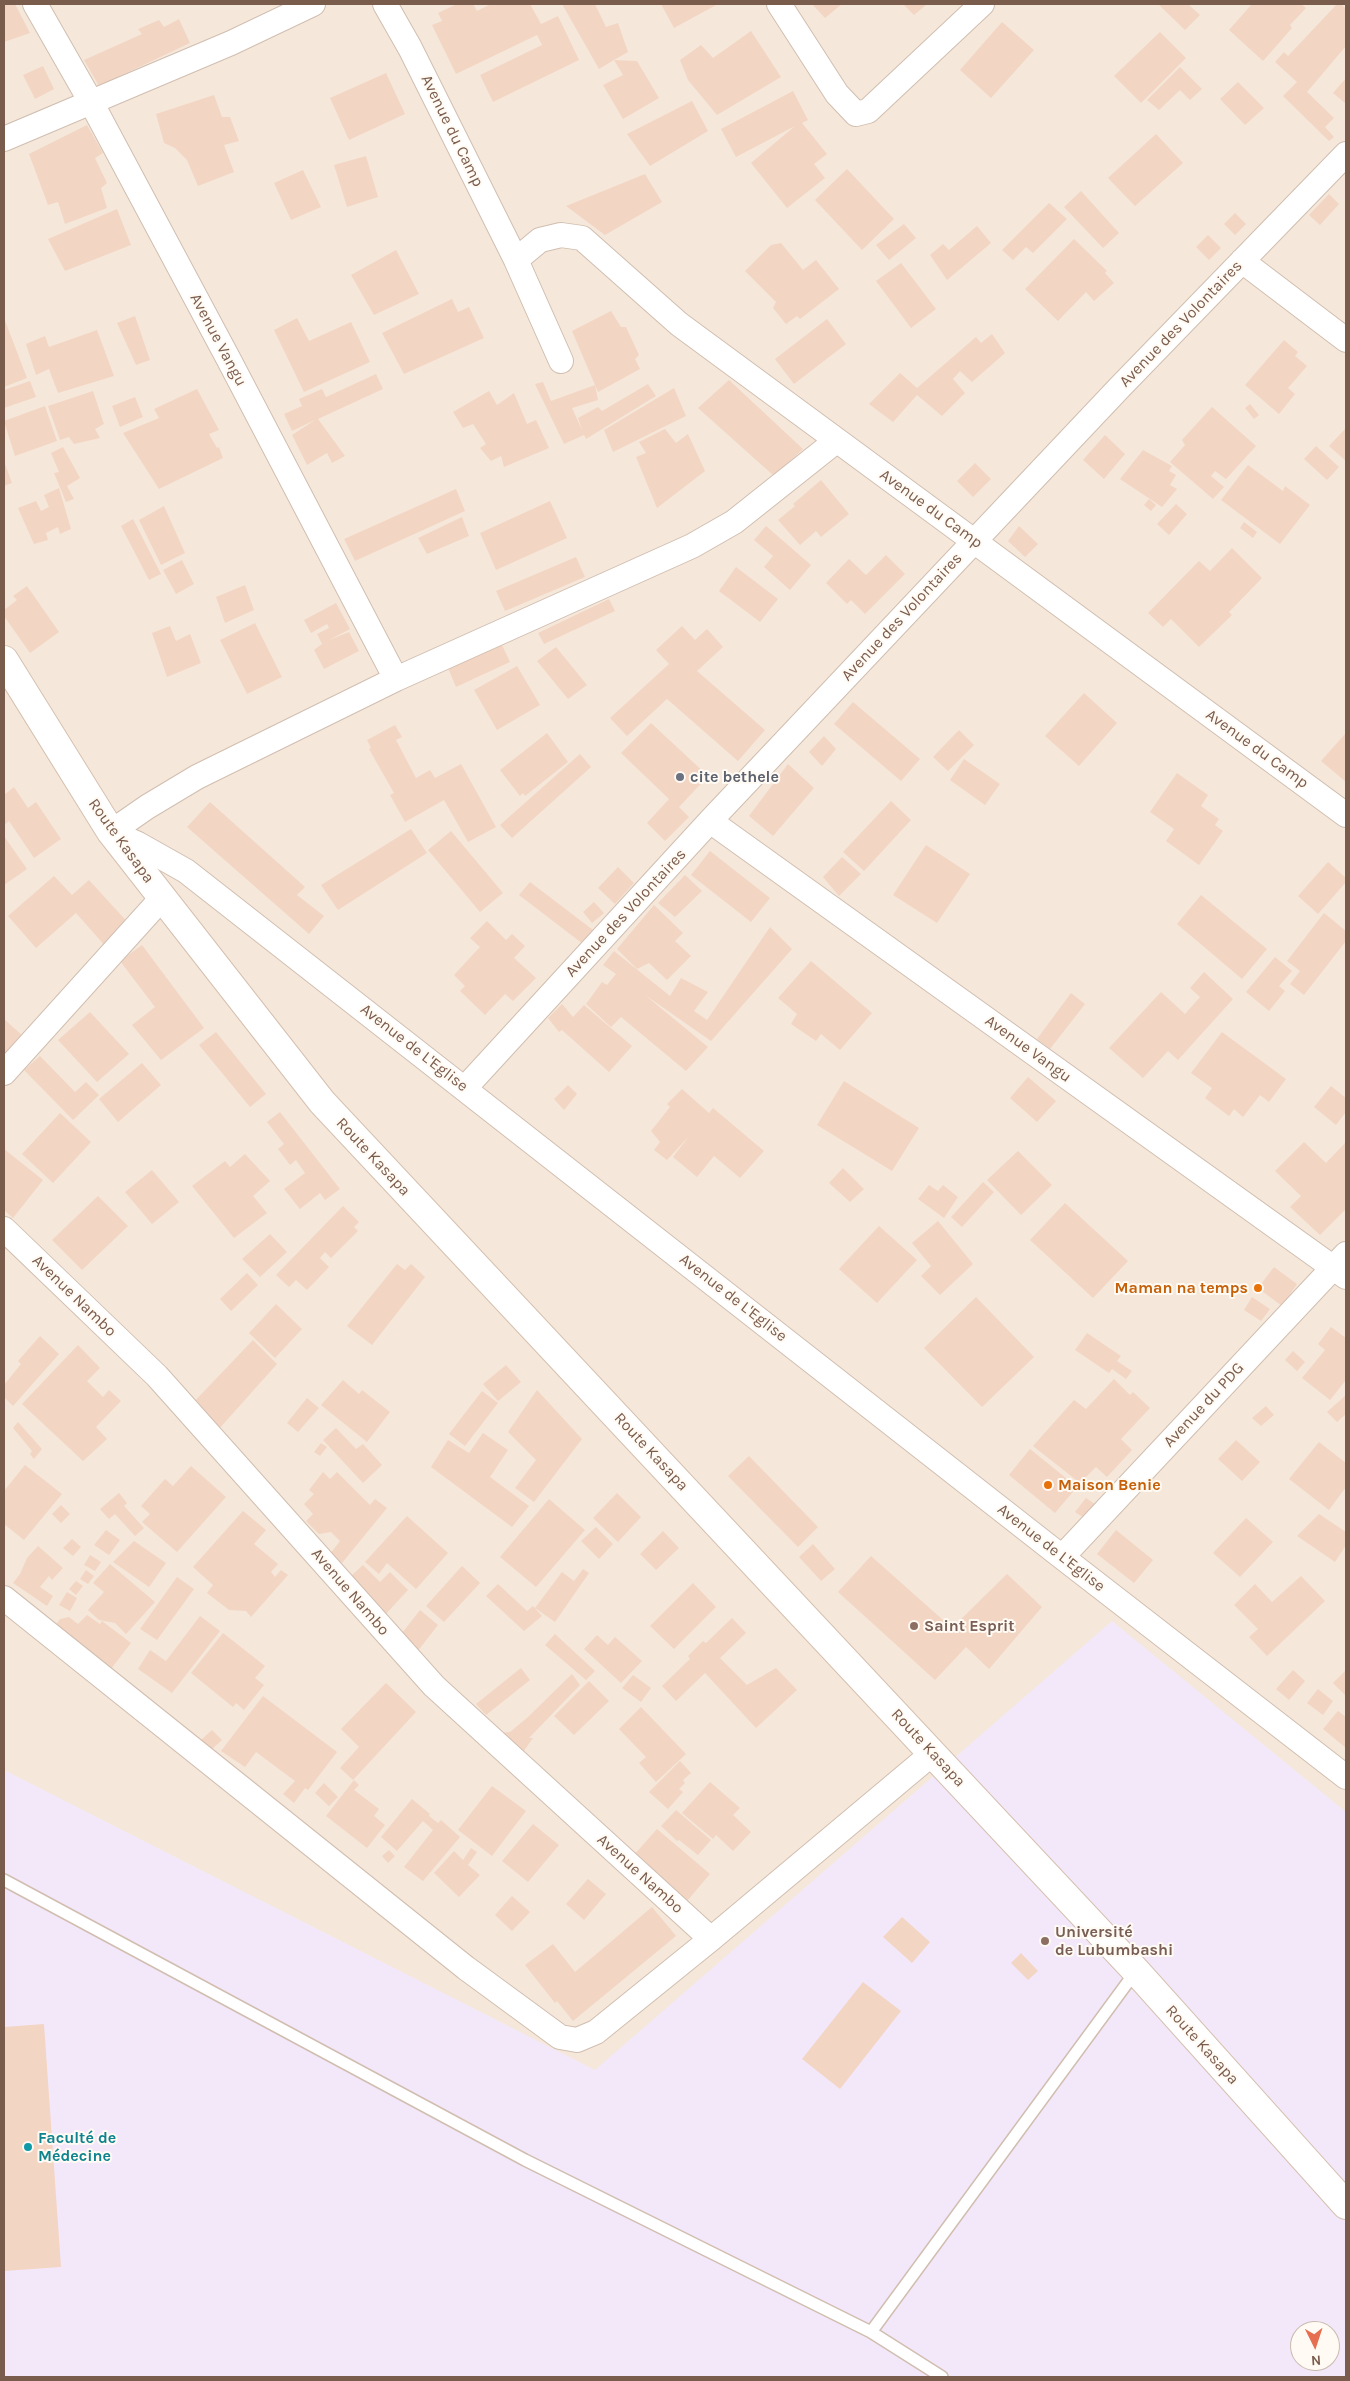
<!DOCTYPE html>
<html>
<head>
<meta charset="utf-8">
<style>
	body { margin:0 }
	#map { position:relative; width:1350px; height:2381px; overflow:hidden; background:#fdf6ec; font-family:Karla,sans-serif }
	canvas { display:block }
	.frame { position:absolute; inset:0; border:5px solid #7a5c4d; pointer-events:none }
	.north { position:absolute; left:1290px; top:2321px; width:50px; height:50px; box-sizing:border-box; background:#fffaf3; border:1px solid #cabbb1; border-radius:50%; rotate:176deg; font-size:14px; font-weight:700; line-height:20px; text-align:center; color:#7a5c4d }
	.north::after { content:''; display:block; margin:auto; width:18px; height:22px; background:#e76f51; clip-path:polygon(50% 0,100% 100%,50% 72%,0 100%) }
</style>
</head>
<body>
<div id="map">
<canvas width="1350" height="2381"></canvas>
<div class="frame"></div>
<div class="north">N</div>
</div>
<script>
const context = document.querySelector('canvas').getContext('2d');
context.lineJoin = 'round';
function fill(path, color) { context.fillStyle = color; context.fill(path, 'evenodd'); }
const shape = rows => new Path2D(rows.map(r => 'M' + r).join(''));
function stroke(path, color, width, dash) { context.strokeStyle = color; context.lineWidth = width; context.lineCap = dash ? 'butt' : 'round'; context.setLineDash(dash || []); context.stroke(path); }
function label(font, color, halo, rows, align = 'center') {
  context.font = font + ' Karla,sans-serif'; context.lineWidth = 4; context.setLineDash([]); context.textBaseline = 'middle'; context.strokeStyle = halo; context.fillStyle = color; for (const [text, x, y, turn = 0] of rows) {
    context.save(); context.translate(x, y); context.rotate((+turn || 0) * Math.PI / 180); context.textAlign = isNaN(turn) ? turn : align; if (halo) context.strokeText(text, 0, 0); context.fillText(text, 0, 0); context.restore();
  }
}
fill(shape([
	[4,4,1346,4,1346,2377,4,2377],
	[1300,2331,1330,2331,1330,2361,1300,2361]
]), '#f5e8da');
fill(shape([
	[1112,1621,1346,1812,1346,2377,4,2377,4,1770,595,2070],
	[1300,2331,1330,2331,1330,2361,1300,2361]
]), '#f3e8fa');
fill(shape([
	[4,4,15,4,30,33,4,42],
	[457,4,473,4,477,11,491,4,530,4,541,24,558,16,579,60,493,102,480,75,542,45,537,35,456,74,432,25,442,21,438,13],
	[562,4,595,4,606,27,618,23,628,52,614,60,637,61,659,98,623,119,603,85,623,75,614,60,599,69],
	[661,4,718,4,674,28],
	[812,4,842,4,825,18],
	[903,4,927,4,914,15],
	[1158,4,1188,4,1200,15,1185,30],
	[1252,4,1301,4,1306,8,1290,25,1292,28,1263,61,1229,30],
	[1337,4,1341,4,1346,9,1346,46,1307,92,1334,118,1325,127,1334,137,1329,141,1283,96,1297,82,1275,62,1284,52,1288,56],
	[179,19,190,43,99,86,84,60,142,34,138,29,159,20,164,27],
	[1002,22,1034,50,991,98,960,70],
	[751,31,781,77,717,115,688,80,680,60,701,45,713,58],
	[1160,32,1186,58,1141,103,1114,76],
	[43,66,54,89,35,99,23,75],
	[1180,67,1202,89,1190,100,1180,90,1159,110,1147,100],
	[386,73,405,114,349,140,330,98],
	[1346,78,1346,102,1345,103,1333,93],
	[1238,82,1264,108,1245,125,1220,99],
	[793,91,808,120,802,123,827,154,814,164,825,178,787,208,751,163,795,126,736,157,721,129],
	[214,95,222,117,230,117,239,141,224,145,234,172,198,186,187,160,175,148,164,143,156,114],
	[692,101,708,131,650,166,627,134],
	[87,125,103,153,95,158,107,183,101,188,107,208,65,224,58,202,48,205,29,154],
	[1156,134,1183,163,1135,206,1108,178],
	[366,156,378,197,347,207,334,165],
	[847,169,894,219,862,250,815,200],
	[303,170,321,207,291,220,274,183],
	[645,174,662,202,605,235,566,206],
	[1081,191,1119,233,1103,248,1064,207],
	[1329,194,1339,204,1320,225,1309,215],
	[1049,203,1067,219,1033,253,1026,247,1013,260,1002,250],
	[117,209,131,245,65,271,48,239],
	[1235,213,1246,224,1235,235,1224,224],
	[904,224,916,238,889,260,876,245],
	[977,226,991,243,947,280,930,255,943,244,949,250],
	[1208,235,1221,248,1209,260,1196,247],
	[1074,239,1107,271,1105,273,1114,283,1094,301,1086,292,1058,321,1025,289],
	[781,243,803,270,816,260,839,289,800,319,797,316,786,324,773,308,776,302,745,271,771,245],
	[396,250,419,294,374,315,351,275],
	[901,263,936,309,911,328,876,281],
	[452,299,458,312,469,307,484,338,404,374,382,333],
	[611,311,621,327,626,327,639,355,635,359,640,369,598,392,572,331],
	[135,316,150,360,136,365,117,323],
	[4,318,27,378,4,387],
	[297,318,309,341,351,322,370,362,304,392,274,330],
	[827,319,846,344,794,384,775,359],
	[97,330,114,376,58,393,49,369,36,375,26,344,45,336,49,347],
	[992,334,1005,353,972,382,960,371,953,379,965,393,942,416,917,395,893,422,869,404,900,373,917,388,976,337,981,343],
	[1284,340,1298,352,1295,356,1307,366,1288,388,1295,394,1279,414,1245,385],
	[376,374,383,389,318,419,345,456,332,463,327,453,307,465,292,435,315,420,292,431,284,414,302,406,299,399,322,389,326,397],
	[729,380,803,449,774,476,698,408],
	[30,381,36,397,4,408,4,390],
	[543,382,551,401,595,385,598,400,572,408,583,432,578,418,598,407,602,411,648,384,656,396,586,439,584,435,564,444,535,384],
	[674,388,686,416,613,452,604,430],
	[197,389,219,430,209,434,217,448,219,447,223,458,159,489,123,433,159,418,154,409],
	[93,391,104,424,95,429,100,438,74,444,69,437,60,440,48,406],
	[489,391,497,405,514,393,527,424,536,420,549,448,504,467,501,456,491,461,480,448,486,444,473,424,463,428,453,412],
	[135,397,143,417,120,427,112,406],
	[1250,404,1259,415,1254,419,1245,408],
	[45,406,57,441,15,456,4,421],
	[1212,407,1256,446,1226,479,1215,471,1211,476,1224,487,1213,499,1170,462,1185,445,1182,440],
	[1346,428,1346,461,1329,446],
	[665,429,676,443,688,434,705,471,657,508,636,457,646,453,639,442],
	[1105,435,1125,454,1104,479,1083,460],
	[1316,446,1339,467,1327,480,1304,459],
	[63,447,80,478,67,486,74,499,66,502,54,473,59,472,51,453],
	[1143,450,1172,466,1169,471,1176,475,1170,485,1177,489,1162,507,1120,479],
	[4,461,12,483,4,486],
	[975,463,991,479,973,497,957,481],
	[1248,465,1283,491,1285,486,1310,505,1280,544,1221,500],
	[821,480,849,514,821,537,816,531,800,545,778,520,795,506,793,504],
	[59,488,71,529,60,534,58,527,46,533,48,540,34,544,18,508,36,501,41,511,49,507,44,495],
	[456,489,465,511,355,561,344,539],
	[1149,499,1156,505,1151,511,1144,505],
	[550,501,567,538,496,570,480,533],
	[1176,504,1187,514,1169,535,1157,524],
	[164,506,185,553,161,565,139,520],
	[462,517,469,536,427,554,418,538],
	[133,519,161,574,149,580,121,526],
	[1244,522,1257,532,1253,538,1240,528],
	[766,526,811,565,790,590,764,567,773,556,754,540],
	[1019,526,1038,544,1025,557,1008,541],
	[1232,548,1262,578,1229,612,1232,615,1199,647,1171,619,1163,627,1148,613,1199,561,1210,571],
	[886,555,905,574,865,614,851,600,847,604,826,583,849,559,866,575],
	[576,557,585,577,505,611,496,591],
	[182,560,194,584,176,594,163,570],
	[736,567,778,599,760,622,719,591],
	[245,585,254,610,225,623,216,597],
	[27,586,59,632,30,653,4,616,4,610,17,600,13,596],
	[609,599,615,611,544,644,538,633],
	[336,603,350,629,329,640,349,632,359,651,324,669,314,650,322,644,317,634,329,628,327,624,311,633,304,620],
	[255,623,282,677,247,694,220,640],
	[170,626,176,641,190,634,201,663,167,677,152,633],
	[682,626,695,640,707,629,723,647,697,671,765,730,738,761,667,699,627,736,610,718,669,664,656,650],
	[501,643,510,662,456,687,448,668],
	[556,647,587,685,568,699,537,661],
	[517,666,540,705,497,730,474,690],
	[1084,693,1117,723,1079,766,1045,736],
	[853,702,920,759,901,781,834,724],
	[651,723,708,776,679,807,689,817,665,841,647,823,669,799,621,753],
	[395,725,402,737,396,740,416,778,430,770,435,778,461,764,496,827,468,842,444,800,405,822,390,795,394,793,369,749,371,748,367,740],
	[959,730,974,745,948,771,933,757],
	[547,733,568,762,525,796,523,793,520,796,500,770],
	[1345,734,1346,735,1346,782,1321,761],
	[824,736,836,749,822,766,809,752],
	[580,754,591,767,512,838,500,825],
	[964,759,1000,784,985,805,950,780],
	[788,764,814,788,773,836,749,816],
	[1177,773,1208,795,1201,806,1219,819,1215,825,1223,831,1199,865,1166,841,1174,829,1150,812],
	[14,787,28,808,36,802,61,839,34,858,9,821,4,825,4,795],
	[891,801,911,820,864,871,843,852],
	[210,802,305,887,297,895,324,916,309,934,187,827],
	[411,829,427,853,338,910,321,885],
	[451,831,503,893,480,912,428,850],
	[4,836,27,869,4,885],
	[926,845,970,874,937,923,893,895],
	[710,851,770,898,751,922,691,875],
	[842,857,861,874,839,896,823,877],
	[1328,862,1346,878,1346,882,1318,914,1298,896],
	[618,867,634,883,615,904,598,888],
	[685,875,702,891,675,917,658,903],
	[54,876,72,895,89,880,131,926,106,947,76,913,36,948,8,916],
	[530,882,593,930,583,944,519,895],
	[1201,895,1267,949,1242,979,1177,924],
	[594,902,604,913,592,923,583,912],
	[654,905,683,933,675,941,691,956,667,980,649,963,637,969,617,949],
	[1324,913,1346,931,1346,941,1304,995,1290,984,1300,971,1287,961],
	[487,921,506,940,512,934,525,946,514,958,536,978,513,1001,505,994,485,1015,460,991,465,986,454,975,480,947,470,938],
	[770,927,792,949,711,1041,645,995,708,1047,686,1071,621,1017,611,1027,586,1004,602,982,607,985,616,974,603,965,614,951,670,996,681,978,708,992,694,1011,707,1020],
	[142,945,204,1028,161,1060,132,1025,155,1007,120,961],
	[1275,957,1292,971,1279,986,1285,991,1269,1011,1246,992],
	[811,961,872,1013,840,1050,821,1034,816,1041,791,1024,797,1014,778,998],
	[1204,972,1233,999,1178,1060,1168,1051,1143,1078,1109,1048,1161,992,1185,1014,1200,997,1190,988],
	[1071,993,1085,1004,1050,1049,1037,1039],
	[562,1004,573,1017,584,1005,632,1046,609,1072,562,1030,559,1032,548,1018],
	[90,1012,129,1054,97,1082,58,1040],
	[4,1019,24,1037,4,1060],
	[216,1032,266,1094,250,1107,199,1045],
	[1222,1032,1286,1079,1269,1102,1260,1095,1243,1117,1234,1109,1229,1116,1205,1098,1212,1088,1191,1073],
	[40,1056,75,1092,86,1082,99,1095,73,1120,24,1070],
	[142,1063,161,1085,118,1122,99,1099],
	[1028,1077,1056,1101,1037,1122,1010,1098],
	[844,1081,919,1128,892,1171,817,1125],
	[568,1085,577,1094,564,1110,554,1099],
	[1331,1086,1346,1098,1346,1112,1336,1125,1314,1107],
	[682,1089,709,1113,713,1108,764,1151,740,1178,714,1156,697,1177,673,1157,689,1136,667,1160,654,1150,660,1142,651,1131,670,1107,667,1104],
	[280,1112,340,1189,325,1200,320,1193,300,1209,284,1189,305,1173,296,1160,290,1165,278,1149,284,1144,267,1122],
	[60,1113,91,1142,53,1183,22,1154],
	[1304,1142,1326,1163,1346,1142,1346,1209,1320,1235,1290,1207,1301,1196,1275,1171],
	[4,1149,43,1180,13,1218,4,1210],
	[1018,1151,1052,1185,1021,1215,987,1180],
	[245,1154,270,1181,253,1196,267,1213,234,1238,192,1186,225,1161,230,1167],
	[843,1168,864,1189,850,1202,829,1183],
	[152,1170,179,1202,152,1224,125,1192],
	[983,1182,994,1192,962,1227,951,1217],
	[929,1185,938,1191,943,1185,958,1197,944,1218,918,1199],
	[98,1196,128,1226,82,1270,52,1240],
	[1065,1203,1128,1261,1093,1298,1030,1240],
	[343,1206,359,1222,354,1227,358,1231,331,1258,325,1252,320,1258,329,1267,307,1290,296,1280,289,1287,276,1275],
	[938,1221,973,1264,940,1295,921,1276,931,1266,912,1243],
	[879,1226,917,1260,877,1303,839,1269],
	[270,1234,287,1252,260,1277,242,1259],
	[397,1264,405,1270,411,1264,425,1277,372,1345,347,1326],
	[1274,1267,1297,1284,1282,1306,1258,1288],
	[247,1273,258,1285,231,1311,220,1299],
	[976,1297,1034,1357,982,1407,924,1348],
	[1252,1297,1270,1309,1261,1321,1244,1310],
	[276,1304,302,1329,275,1358,249,1333],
	[1331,1327,1346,1338,1346,1380,1330,1400,1302,1378,1325,1350,1318,1344],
	[1087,1333,1121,1356,1117,1361,1132,1371,1126,1379,1112,1369,1109,1373,1075,1350],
	[40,1336,59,1354,13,1406,4,1397,4,1385,21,1364,18,1361],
	[253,1340,277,1364,218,1430,191,1405],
	[78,1345,100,1368,87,1381,103,1397,109,1390,121,1401,96,1427,107,1439,83,1461,22,1404],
	[1293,1351,1305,1362,1297,1371,1285,1360],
	[506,1365,521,1382,498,1401,483,1384],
	[1114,1379,1130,1395,1133,1392,1150,1408,1121,1439,1132,1450,1107,1477,1096,1467,1080,1483,1033,1446,1074,1400,1086,1409],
	[343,1380,359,1394,362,1390,390,1412,367,1442,321,1405],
	[537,1390,582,1439,534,1502,515,1488,536,1460,508,1432],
	[482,1391,498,1403,465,1446,449,1434],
	[1346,1395,1346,1414,1337,1422,1327,1412],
	[307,1398,319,1408,298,1432,287,1423],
	[1266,1406,1274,1415,1261,1426,1252,1418],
	[18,1422,42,1449,34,1459,30,1454,32,1451,13,1428],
	[336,1428,356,1449,363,1444,382,1465,363,1483,323,1440],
	[483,1433,508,1450,490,1477,529,1506,512,1527,431,1467,448,1440,469,1453],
	[1236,1440,1260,1462,1242,1481,1218,1459],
	[1319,1442,1346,1463,1346,1487,1329,1510,1289,1479],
	[321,1443,327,1447,320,1456,314,1452],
	[1030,1449,1077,1487,1055,1513,1009,1475],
	[749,1456,818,1527,798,1547,728,1476],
	[25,1465,62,1494,24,1540,4,1524,4,1491],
	[191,1466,226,1497,177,1552,142,1522,150,1514,141,1506,165,1479,173,1486],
	[323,1472,330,1479,337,1472,370,1505,375,1499,387,1508,342,1563,330,1554,340,1541,331,1532,319,1534,306,1521,313,1514,304,1504,314,1494,309,1490],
	[119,1493,127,1503,124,1506,144,1528,135,1536,115,1514,109,1519,100,1509],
	[617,1493,641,1517,618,1542,593,1518],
	[1086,1498,1095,1504,1084,1518,1075,1512],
	[549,1499,585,1530,536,1587,500,1557],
	[61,1505,70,1514,61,1523,52,1514],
	[243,1511,266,1530,254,1544,278,1564,271,1572,275,1577,281,1570,288,1575,251,1617,246,1611,229,1610,207,1593,213,1585,193,1567],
	[1319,1514,1346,1532,1346,1545,1335,1562,1297,1536],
	[407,1516,448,1553,416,1589,387,1563,379,1574,365,1562],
	[1246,1518,1273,1542,1240,1577,1213,1553],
	[596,1527,613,1544,599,1559,581,1541],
	[106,1530,120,1540,109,1555,94,1545],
	[1116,1530,1153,1560,1134,1583,1097,1554],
	[663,1531,679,1548,656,1570,640,1554],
	[72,1539,81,1547,73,1556,63,1548],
	[134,1541,166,1563,149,1587,113,1562],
	[813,1544,835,1569,821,1581,799,1557],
	[38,1546,63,1568,52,1580,49,1576,40,1587,53,1596,47,1606,13,1583,20,1574,27,1558],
	[90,1555,101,1562,95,1571,84,1565],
	[871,1556,952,1628,1007,1574,1042,1607,989,1669,966,1647,935,1680,838,1592],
	[110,1564,155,1602,126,1634,115,1623,99,1620,88,1610,104,1592,93,1583],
	[363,1565,380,1582,390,1572,408,1590,383,1617,350,1577],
	[462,1566,480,1583,444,1622,426,1606],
	[583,1569,589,1573,555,1622,535,1608,562,1572,574,1581],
	[86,1570,94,1576,88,1584,80,1579],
	[1301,1576,1325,1601,1267,1656,1249,1637,1258,1629,1234,1605,1255,1584,1272,1602],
	[177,1577,194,1589,157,1640,140,1629],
	[76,1581,83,1586,76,1595,69,1589],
	[693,1583,716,1607,674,1649,650,1626],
	[498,1584,527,1611,533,1606,542,1616,524,1631,486,1596],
	[67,1592,77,1598,70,1611,59,1605],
	[420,1610,438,1625,417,1652,399,1637],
	[87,1615,100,1624,102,1621,131,1643,107,1674,50,1633,60,1619,69,1617,78,1624],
	[200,1616,220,1631,172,1693,138,1669,150,1650,166,1661],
	[732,1618,746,1633,720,1658,747,1685,776,1668,797,1690,756,1728,705,1673,676,1701,662,1686,690,1659,688,1656,703,1641,706,1643],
	[223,1633,265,1666,255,1678,264,1685,244,1710,236,1703,233,1707,191,1673],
	[555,1634,595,1671,586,1680,545,1645],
	[597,1635,608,1645,615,1637,642,1661,621,1683,584,1649],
	[521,1668,530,1680,486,1715,476,1704],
	[1293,1670,1305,1681,1289,1700,1276,1689],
	[1346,1670,1346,1696,1333,1683],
	[572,1674,580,1685,529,1738,533,1738,523,1752,496,1733,510,1732,528,1717],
	[633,1675,651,1688,641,1702,622,1688],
	[589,1681,609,1701,574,1735,554,1716],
	[386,1683,416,1712,353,1780,340,1768,359,1747,341,1729],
	[1318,1689,1333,1701,1323,1715,1307,1703],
	[263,1696,337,1752,308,1790,305,1788,294,1803,283,1794,295,1781,256,1752,245,1767,221,1751],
	[641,1707,686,1754,656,1782,639,1763,646,1757,619,1729],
	[1338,1711,1346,1717,1346,1748,1323,1729],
	[212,1730,222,1740,210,1751,200,1741],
	[680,1761,691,1773,683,1780,685,1783,679,1789,683,1792,668,1809,649,1792],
	[354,1780,359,1785,354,1790,379,1809,374,1816,385,1825,367,1848,326,1816],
	[710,1782,740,1808,733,1815,751,1832,733,1851,716,1835,713,1839,682,1813],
	[324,1783,338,1797,329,1806,315,1793],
	[492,1786,526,1811,492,1856,458,1830],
	[412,1799,430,1814,429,1816,438,1823,441,1820,460,1837,423,1881,404,1867,433,1830,423,1821,397,1851,381,1837],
	[676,1810,711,1840,698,1855,679,1840,677,1841,661,1826],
	[533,1824,559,1845,528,1882,502,1861],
	[657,1829,710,1874,687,1901,633,1856],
	[471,1848,477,1852,468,1865,480,1875,459,1897,434,1873,454,1851,463,1860],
	[389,1850,395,1856,388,1863,382,1856],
	[588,1879,606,1894,584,1920,566,1904],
	[512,1896,530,1912,512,1931,495,1915],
	[652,1907,676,1936,573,2021,557,2001,555,2003,525,1965,553,1944,575,1972],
	[902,1917,930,1942,912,1963,883,1937],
	[1021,1953,1038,1971,1028,1980,1011,1963],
	[863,1982,901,2011,840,2089,802,2059],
	[44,2024,61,2267,4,2271,4,2027]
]), '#f3d5c3');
const service = shape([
	[4,1880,525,2160,871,2332,942,2377],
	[871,2332,1136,1971]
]);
const minor = shape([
	[35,4,91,102,229,360,396,679],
	[385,4,410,48,516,260,561,361],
	[779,4,837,94,856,114,868,111,982,4],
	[4,139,231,43,313,4],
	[516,260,540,240,561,235,582,238,679,324,1346,815],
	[1242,261,1346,340],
	[710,821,1346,1277],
	[111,832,138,844,186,871,1062,1557,1346,1777],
	[111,832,147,807,197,777,396,679,692,546,734,522,836,441],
	[4,1073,162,898],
	[465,1088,710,821,1120,387,1346,154],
	[4,1229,157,1376,434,1686,711,1939],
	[1062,1557,1346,1254],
	[4,1598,466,1968,560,2037,577,2040,596,2032,711,1939,933,1753]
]);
const secondary = shape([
	[4,660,111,832,322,1102,1136,1971,1346,2205]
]);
stroke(service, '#d1beb0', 14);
stroke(minor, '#d1beb0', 26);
stroke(secondary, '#d6c0b0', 30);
stroke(service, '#fff', 11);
stroke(minor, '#fff', 24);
stroke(secondary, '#fff', 28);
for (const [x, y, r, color] of [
	[680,777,5,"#6b7280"],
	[1258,1288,5,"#e8710a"],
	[1048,1485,5,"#e8710a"],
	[914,1626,5,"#8d6e63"],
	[1045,1941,5,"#8d6e63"],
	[28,2147,5,"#0f9aa8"]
]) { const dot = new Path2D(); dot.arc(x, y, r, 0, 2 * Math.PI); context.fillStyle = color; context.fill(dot); stroke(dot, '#fffaf3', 2); }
label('16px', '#7a5c4d', '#fffaf3', [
	["Avenue du Camp",452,131,64],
	["Avenue des Volontaires",1181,324,-46],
	["Avenue Vangu",218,340,62],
	["Avenue du Camp",931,509,36],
	["Avenue des Volontaires",902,617,-47],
	["Avenue du Camp",1257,749,36],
	["Route Kasapa",121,841,54],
	["Avenue des Volontaires",626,913,-47],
	["Avenue de L'Eglise",414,1048,38],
	["Avenue Vangu",1028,1049,36],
	["Route Kasapa",373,1157,47],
	["Avenue Nambo",74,1296,44],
	["Avenue de L'Eglise",733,1298,38],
	["Avenue du PDG",1204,1405,-47],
	["Route Kasapa",651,1452,47],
	["Avenue de L'Eglise",1051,1548,38],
	["Avenue Nambo",350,1592,49],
	["Route Kasapa",928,1748,47],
	["Avenue Nambo",640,1874,42],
	["Route Kasapa",1202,2045,48]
]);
label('bold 16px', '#5b616d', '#fffaf3', [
	["cite bethele",690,777]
], 'left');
label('bold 16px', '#c56008', '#fffaf3', [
	["Maman na temps",1248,1288],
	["Maison Benie",1058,1485,"left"]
], 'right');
label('bold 16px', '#785e54', '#fffaf3', [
	["Saint Esprit",924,1626],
	["Université",1055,1932],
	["de Lubumbashi",1055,1950]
], 'left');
label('bold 16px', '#0d838f', '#fffaf3', [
	["Faculté de",38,2138],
	["Médecine",38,2156]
], 'left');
</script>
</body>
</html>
